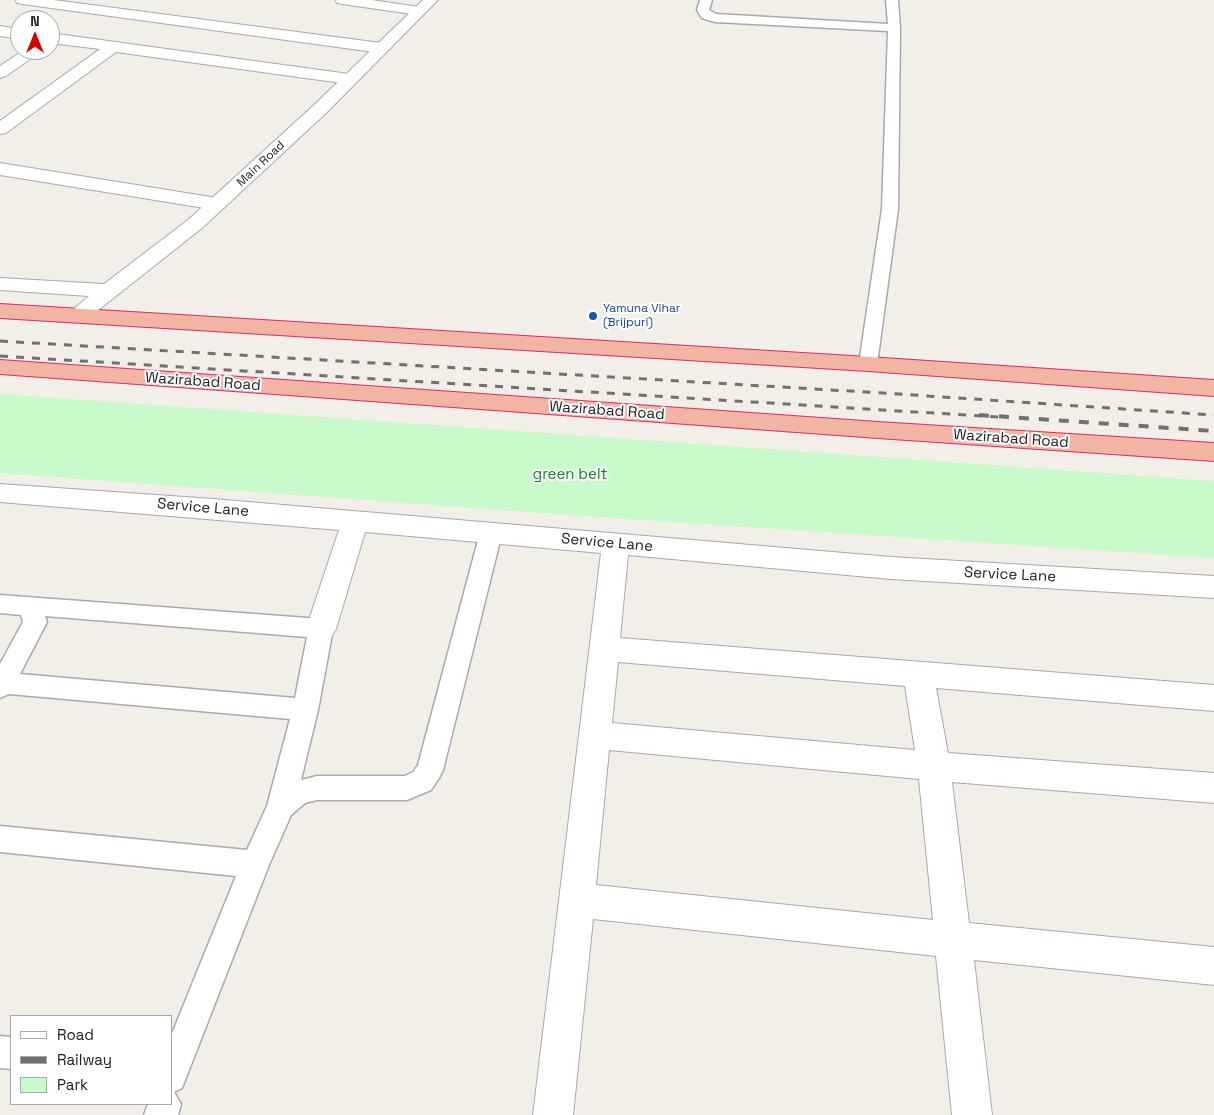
<!DOCTYPE html>
<html>
<head>
<meta charset="utf-8">
<style>
	body { margin:0 }
	#map { position:relative; width:1214px; height:1115px; overflow:hidden; background:#f2efe9; font-family:"Space Grotesk",sans-serif }
	canvas { display:block }
	.legend { position:absolute; left:10px; top:1015px; width:162px; height:90px; box-sizing:border-box; background:#fff; border:1px solid #a7a7a7; margin:0; padding:6px 9px; list-style:none; font-size:15px; color:#222 }
	.legend li { display:flex; align-items:center; gap:10px; height:25px }
	.legend b { width:25px; border:1px solid #a7a7a7 }
	.north { position:absolute; left:10px; top:10px; width:50px; height:50px; box-sizing:border-box; background:#fff; border:1px solid #a7a7a7; border-radius:50%; rotate:0deg; font-size:14px; font-weight:700; line-height:20px; text-align:center; color:#222 }
	.north::after { content:''; display:block; margin:auto; width:18px; height:22px; background:#d40000; clip-path:polygon(50% 0,100% 100%,50% 72%,0 100%) }
</style>
</head>
<body>
<div id="map">
<canvas width="1214" height="1115"></canvas>
<ul class="legend">
<li><b style="height:6px;background:#fff"></b>Road</li>
<li><b style="height:6px;background:#707070"></b>Railway</li>
<li><b style="height:14px;background:#c8facc"></b>Park</li>
</ul>
<div class="north">N</div>
</div>
<script>
const context = document.querySelector('canvas').getContext('2d');
context.lineJoin = 'round';
function fill(path, color) { context.fillStyle = color; context.fill(path, 'evenodd'); }
const shape = rows => new Path2D(rows.map(r => 'M' + r).join(''));
function stroke(path, color, width, dash) { context.strokeStyle = color; context.lineWidth = width; context.lineCap = dash ? 'butt' : 'round'; context.setLineDash(dash || []); context.stroke(path); }
function label(font, color, halo, rows, align = 'center') {
  context.font = font + ' "Space Grotesk",sans-serif'; context.lineWidth = 4; context.setLineDash([]); context.textBaseline = 'middle'; context.strokeStyle = halo; context.fillStyle = color; for (const [text, x, y, turn = 0] of rows) {
    context.save(); context.translate(x, y); context.rotate((+turn || 0) * Math.PI / 180); context.textAlign = isNaN(turn) ? turn : align; if (halo) context.strokeText(text, 0, 0); context.fillText(text, 0, 0); context.restore();
  }
}
fill(shape([
	[0,394,1214,481,1214,558,582,516,0,473]
]), '#c8facc');
const service = shape([
	[700,0,712,0,709,10,716,14,888,24,886,0,898,0,900,28,898,209,877,364,875,368,868,370,861,368,859,364,882,209,888,31,715,22,702,18,700,15,697,10,700,0],
	[491,525,499,527,502,533,443,770,439,778,431,790,407,800,317,800,305,803,291,815,269,865,182,1088,174,1092,181,1104,178,1115,144,1115,148,1104,171,1104,171,1036,236,876,0,852,0,826,247,850,267,806,290,719,9,694,0,698,0,664,23,622,21,615,0,613,0,595,321,619,329,622,333,629,318,710,301,780,317,776,405,776,413,772,418,765,480,533,483,527,491,525],
	[45,616,307,637,295,698,20,674,47,622,45,616],
	[0,1036,11,1037,11,1069,0,1068,0,1036]
]);
const minor = shape([
	[15,0,54,0,381,43,386,45,389,48,386,51,381,53,22,4,17,3,15,0],
	[335,0,372,0,419,7,424,8,426,11,424,14,419,15,342,4,337,3,335,0],
	[0,26,20,29,20,39,0,36,0,26],
	[50,33,349,74,355,76,357,79,355,82,349,84,116,52,6,133,0,134,0,121,100,49,50,43,50,33],
	[24,50,43,50,6,76,0,78,0,66,24,50],
	[0,163,217,198,224,200,227,204,224,208,217,210,0,175,0,163],
	[0,484,213,499,891,557,1214,576,1214,598,891,579,628,555,620,638,1214,685,1214,711,936,688,948,753,1214,773,1214,803,952,782,969,923,1214,947,1214,985,974,960,992,1115,952,1115,936,956,593,919,573,1115,533,1115,601,553,365,532,336,629,331,637,321,641,311,637,306,629,339,530,0,502,0,484],
	[618,662,905,686,915,750,612,723,618,662],
	[609,750,919,779,933,920,596,885,609,750]
]);
const tertiary = shape([
	[423,0,438,0,325,114,202,228,87,319,79,321,71,319,68,314,89,296,0,290,0,278,104,284,188,220,313,106,423,0]
]);
const trunk = shape([
	[0,304,868,357,1214,380,1214,396,868,371,0,318,0,304],
	[0,360,878,422,1214,443,1214,461,878,438,0,374,0,360]
]);
stroke(service, '#a9a9a9', 3);
stroke(minor, '#a9a9a9', 2);
stroke(tertiary, '#a9a9a9', 2);
stroke(trunk, '#dc2a67', 2);
fill(service, '#fff');
fill(minor, '#fff');
fill(tertiary, '#fff');
fill(trunk, '#f2b4a3');
stroke(shape([
	[0,341,883,393,1214,415],
	[0,356,998,417]
]), '#707070', 3, [8, 8]);
stroke(shape([
	[979,415,1214,431]
]), '#707070', 4, [10, 10]);
for (const [x, y, r, color] of [
	[593,316,5,"#1a4fb4"]
]) { const dot = new Path2D(); dot.arc(x, y, r, 0, 2 * Math.PI); context.fillStyle = color; context.fill(dot); stroke(dot, '#fff', 2); }
label('12px', '#222', '#fff', [
	["Main Road",261,164,-43]
]);
label('12px', '#164399', '#fff', [
	["Yamuna Vihar",603,309],
	["(Brijpuri)",603,323]
], 'left');
label('15px', '#222', '#fff', [
	["Wazirabad Road",203,382,4],
	["Wazirabad Road",607,411,4],
	["Wazirabad Road",1011,439,4],
	["Service Lane",203,508,5],
	["Service Lane",607,543,5],
	["Service Lane",1010,575,3]
]);
label('15px', '#0c8416', '#fff', [
	["green belt",570,475]
]);
</script>
</body>
</html>
